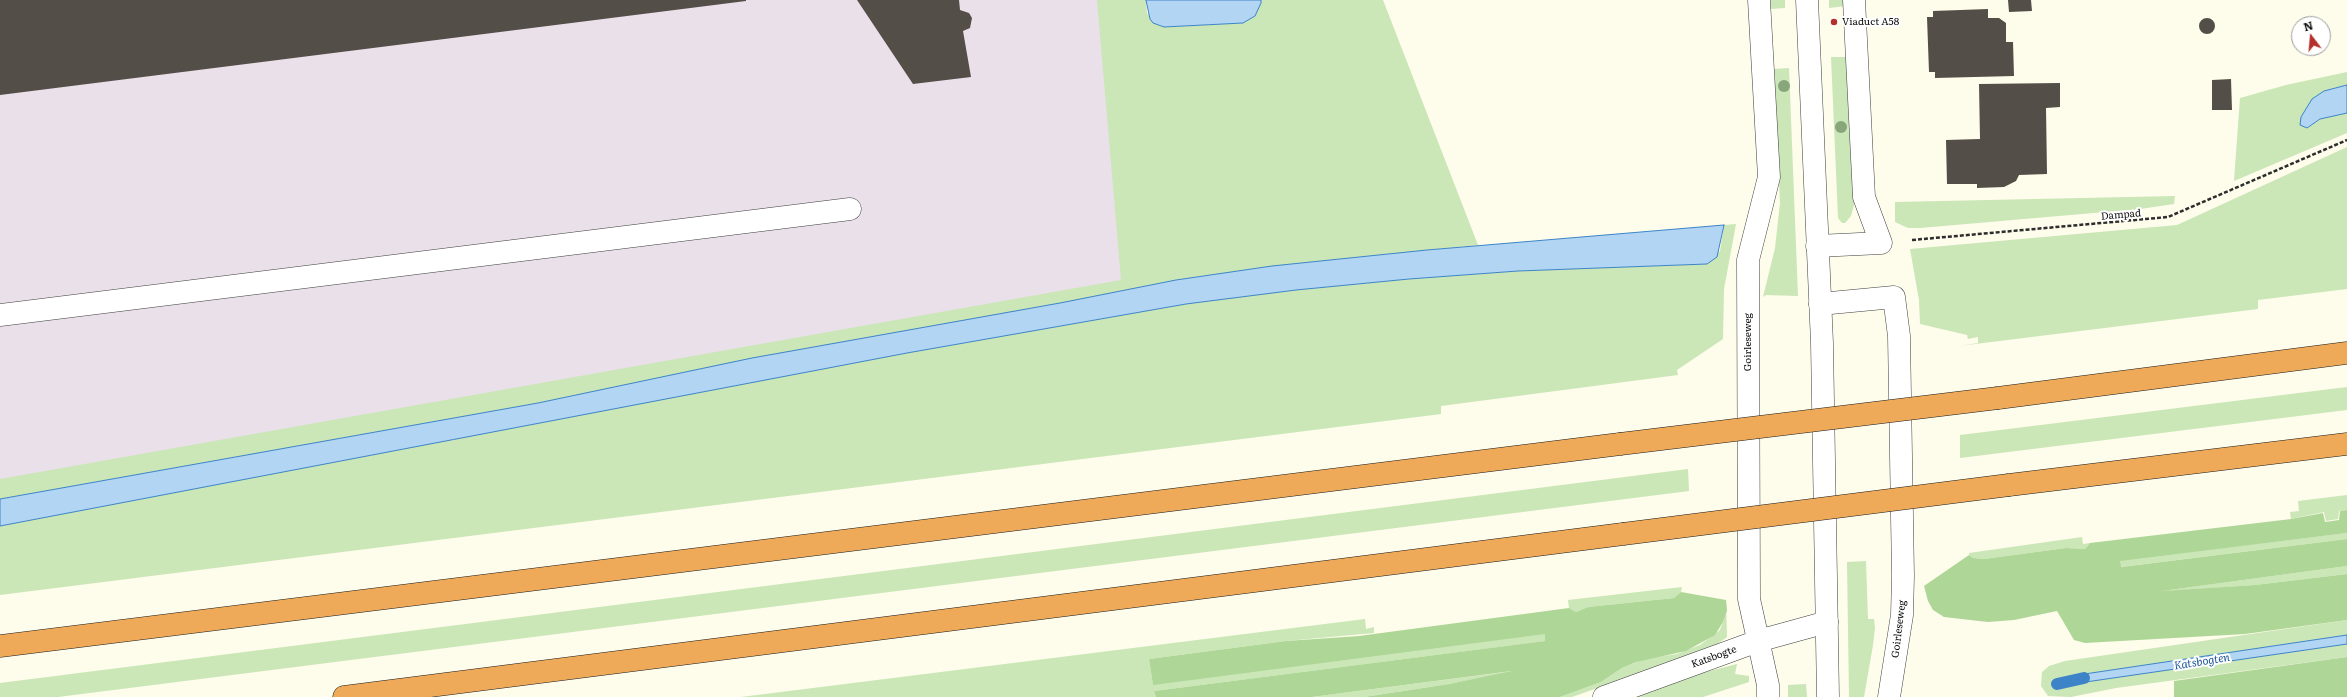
<!DOCTYPE html>
<html>
<head>
<meta charset="utf-8">
<style>
	body { margin:0 }
	#map { position:relative; width:2347px; height:697px; overflow:hidden; background:#fefceb; font-family:Literata,serif }
	canvas { display:block }
	.north { position:absolute; left:2291px; top:16px; width:40px; height:40px; box-sizing:border-box; background:#fff; border:1px solid #9d9d9d; border-radius:50%; rotate:344deg; font-size:11px; font-weight:700; line-height:16px; text-align:center; color:#0b0b0b }
	.north::after { content:''; display:block; margin:auto; width:14px; height:18px; background:#b5302a; clip-path:polygon(50% 0,100% 100%,50% 72%,0 100%) }
</style>
</head>
<body>
<div id="map">
<canvas width="2347" height="697"></canvas>
<div class="north">N</div>
</div>
<script>
const context = document.querySelector('canvas').getContext('2d');
context.lineJoin = 'round';
function fill(path, color) { context.fillStyle = color; context.fill(path, 'evenodd'); }
const shape = rows => new Path2D(rows.map(r => 'M' + r).join(''));
function stroke(path, color, width, dash) { context.strokeStyle = color; context.lineWidth = width; context.lineCap = dash ? 'butt' : 'round'; context.setLineDash(dash || []); context.stroke(path); }
function label(font, color, halo, rows, align = 'center') {
  context.font = font + ' Literata,serif'; context.lineWidth = 4; context.setLineDash([]); context.textBaseline = 'middle'; context.strokeStyle = halo; context.fillStyle = color; for (const [text, x, y, turn = 0] of rows) {
    context.save(); context.translate(x, y); context.rotate((+turn || 0) * Math.PI / 180); context.textAlign = isNaN(turn) ? turn : align; if (halo) context.strokeText(text, 0, 0); context.fillText(text, 0, 0); context.restore();
  }
}
fill(shape([
	[0,0,1122,0,1153,305,0,484]
]), '#eae0ea');
fill(shape([
	[1097,0,1146,0,1147,13,1158,25,1164,27,1243,23,1261,3,1261,0,1383,0,1478,245,1272,266,1176,280,1060,303,752,358,538,403,0,499,0,479,1121,280],
	[1771,0,1785,0,1785,8,1771,9],
	[1829,0,1845,0,1846,6,1829,8],
	[1831,57,1849,57,1854,205,1851,216,1845,223,1842,223,1838,218],
	[1789,68,1798,296,1766,295,1763,297,1775,248,1780,203,1774,69],
	[2347,72,2347,85,2324,91,2307,128,2320,119,2347,113,2347,133,2234,181,2240,98,2286,85],
	[2347,147,2347,289,2258,300,2258,309,1959,346,1978,343,1978,337,1968,339,1967,335,1920,324,1919,300,1910,249,2177,225],
	[2175,196,2174,204,2140,209,1920,228,1908,228,1895,222,1895,202],
	[1736,224,1724,289,1723,339,1677,370,1678,375,1441,406,1441,414,0,595,0,526,907,353,1186,304,1296,290,1409,279,1518,271,1707,264,1720,251,1724,225],
	[2347,387,2347,410,1960,458,1960,435],
	[1688,469,1689,491,58,697,0,697,0,683],
	[2347,495,2347,510,2339,511,2338,519,2326,521,2324,512,2291,519,2290,512,2299,511,2298,501],
	[2347,533,2347,539,2120,567,2120,560],
	[2082,537,2083,544,2090,543,2085,549,2066,548,1984,559,1973,558,1969,555,1969,553],
	[1866,561,1868,619,1874,619,1875,628,1873,645,1864,697,1849,697,1847,562],
	[2347,566,2347,574,2255,585,2154,592],
	[1682,587,1681,592,1674,598,1588,607,1576,612,1569,608,1568,600],
	[1726,600,1727,637,1713,647,1572,697,1560,697,1601,682,1622,668,1643,659,1677,654,1700,645,1720,630,1727,611],
	[1365,619,1366,629,1374,627,1374,633,1286,641,1149,659,1153,684,1545,633,1546,641,1154,691,1156,697,741,697],
	[2347,620,2347,635,2071,676,2072,684,2347,644,2347,657,2116,688,2071,697,2048,696,2041,686,2042,672,2049,666,2065,661],
	[1737,664,1735,674,1749,676,1749,682,1703,697,1633,697,1694,675],
	[1521,670,1449,684,1364,697,1312,697],
	[1806,684,1807,697,1788,697,1788,685]
]), '#cbe6b7');
fill(shape([
	[2347,510,2347,533,2120,561,2121,567,2347,539,2347,566,2162,591,2255,585,2347,574,2347,620,2245,634,2085,643,2074,640,2057,611,2014,620,1988,622,1944,617,1933,610,1928,601,1924,586,1969,555,1973,558,1984,559,2066,548,2085,549,2090,543,2291,519,2323,513,2325,522,2339,520,2340,511],
	[1681,592,1726,600,1727,611,1723,622,1715,635,1686,651,1636,662,1622,668,1601,682,1560,697,1364,697,1449,684,1512,671,1312,697,1156,697,1154,691,1545,641,1545,634,1153,685,1149,659,1286,641,1359,636,1569,608,1576,612,1588,607,1674,598],
	[2347,657,2347,697,2174,697,2174,681]
]), '#aed697');
const water = shape([
	[1146,0,1261,0,1261,3,1255,16,1243,23,1164,27,1153,23,1150,19,1146,0],
	[2347,85,2347,113,2320,119,2307,128,2300,125,2301,117,2312,99,2324,91,2347,85],
	[1724,225,1717,257,1707,264,1518,271,1409,279,1296,290,1186,304,907,353,0,526,0,499,538,403,752,358,1060,303,1176,280,1272,266,1427,250,1724,225],
	[2347,635,2347,644,2072,684,2067,681,2071,676,2347,635]
]);
fill(water, '#b2d5f3');
stroke(water, '#3c84c7', 1);
stroke(shape([
	[2057,684,2084,678]
]), '#3c84c7', 12);
fill(shape([
	[0,0,746,0,746,1,0,95],
	[857,0,959,0,960,10,969,13,972,18,970,28,963,31,971,77,913,84],
	[2008,0,2031,0,2032,11,2009,12],
	[1988,9,1988,18,1999,18,2006,23,2006,42,2013,42,2014,76,1935,78,1935,72,1929,72,1927,17,1933,17,1933,11],
	'2199 26a8 8 0 1 1 16 0a8 8 0 1 1-16 0Z',
	[2231,79,2232,110,2212,110,2212,80],
	[2060,83,2060,107,2046,108,2047,174,2019,175,2016,181,2004,187,1977,188,1977,184,1947,184,1946,140,1980,139,1979,84]
]), '#544e48');
const service = shape([
	[0,315,850,209]
]);
const minor = shape([
	[1759,0,1769,177,1748,260,1749,599,1768,685,1768,697],
	[1817,246,1881,243,1864,197,1854,0],
	[1820,304,1894,297,1899,336,1903,576,1902,615,1889,697],
	[1604,697,1758,641,1827,622]
]);
const tertiary = shape([
	[1807,0,1822,343,1828,697]
]);
const motorway = shape([
	[1998,398,2347,353],
	[2009,485,2347,444],
	[0,646,1620,444],
	[344,697,1623,534]
]);
stroke(service, '#3e3e3e', 23);
stroke(minor, '#3e3e3e', 23);
stroke(tertiary, '#3e3e3e', 23);
stroke(motorway, '#1c1c1c', 23);
stroke(shape([
	[1912,240,2168,217,2347,140]
]), '#2d2d2d', 2.5, [4, 2]);
stroke(service, '#fff', 22);
stroke(minor, '#fff', 22);
stroke(tertiary, '#fff', 22);
stroke(motorway, '#eeaa59', 22);
const motorwayBridge = shape([
	[1620,444,1998,398],
	[1623,534,2009,485]
]);
stroke(motorwayBridge, '#1c1c1c', 23, []);
stroke(motorwayBridge, '#eeaa59', 22);
context.fillStyle = '#88a67b';
for (const [x, y] of [
	[1784,86],
	[1841,127]
]) { context.beginPath(); context.arc(x, y, 6, 0, 2 * Math.PI); context.fill(); }
for (const [x, y, r, color] of [
	[1834,22,4,"#b5302a"]
]) { const dot = new Path2D(); dot.arc(x, y, r, 0, 2 * Math.PI); context.fillStyle = color; context.fill(dot); stroke(dot, '#fff', 1.5); }
label('10px', '#0b0b0b', '#fff', [
	["Viaduct A58",1842,22]
], 'left');
label('10px', '#0b0b0b', '#fff', [
	["Dampad",2121,215,-5],
	["Goirleseweg",1748,342,-90],
	["Goirleseweg",1899,629,-83],
	["Katsbogte",1714,657,-20]
]);
label('italic 11px', '#1b5697', '#fff', [
	["Katsbogten",2202,662,-9]
]);
</script>
</body>
</html>
